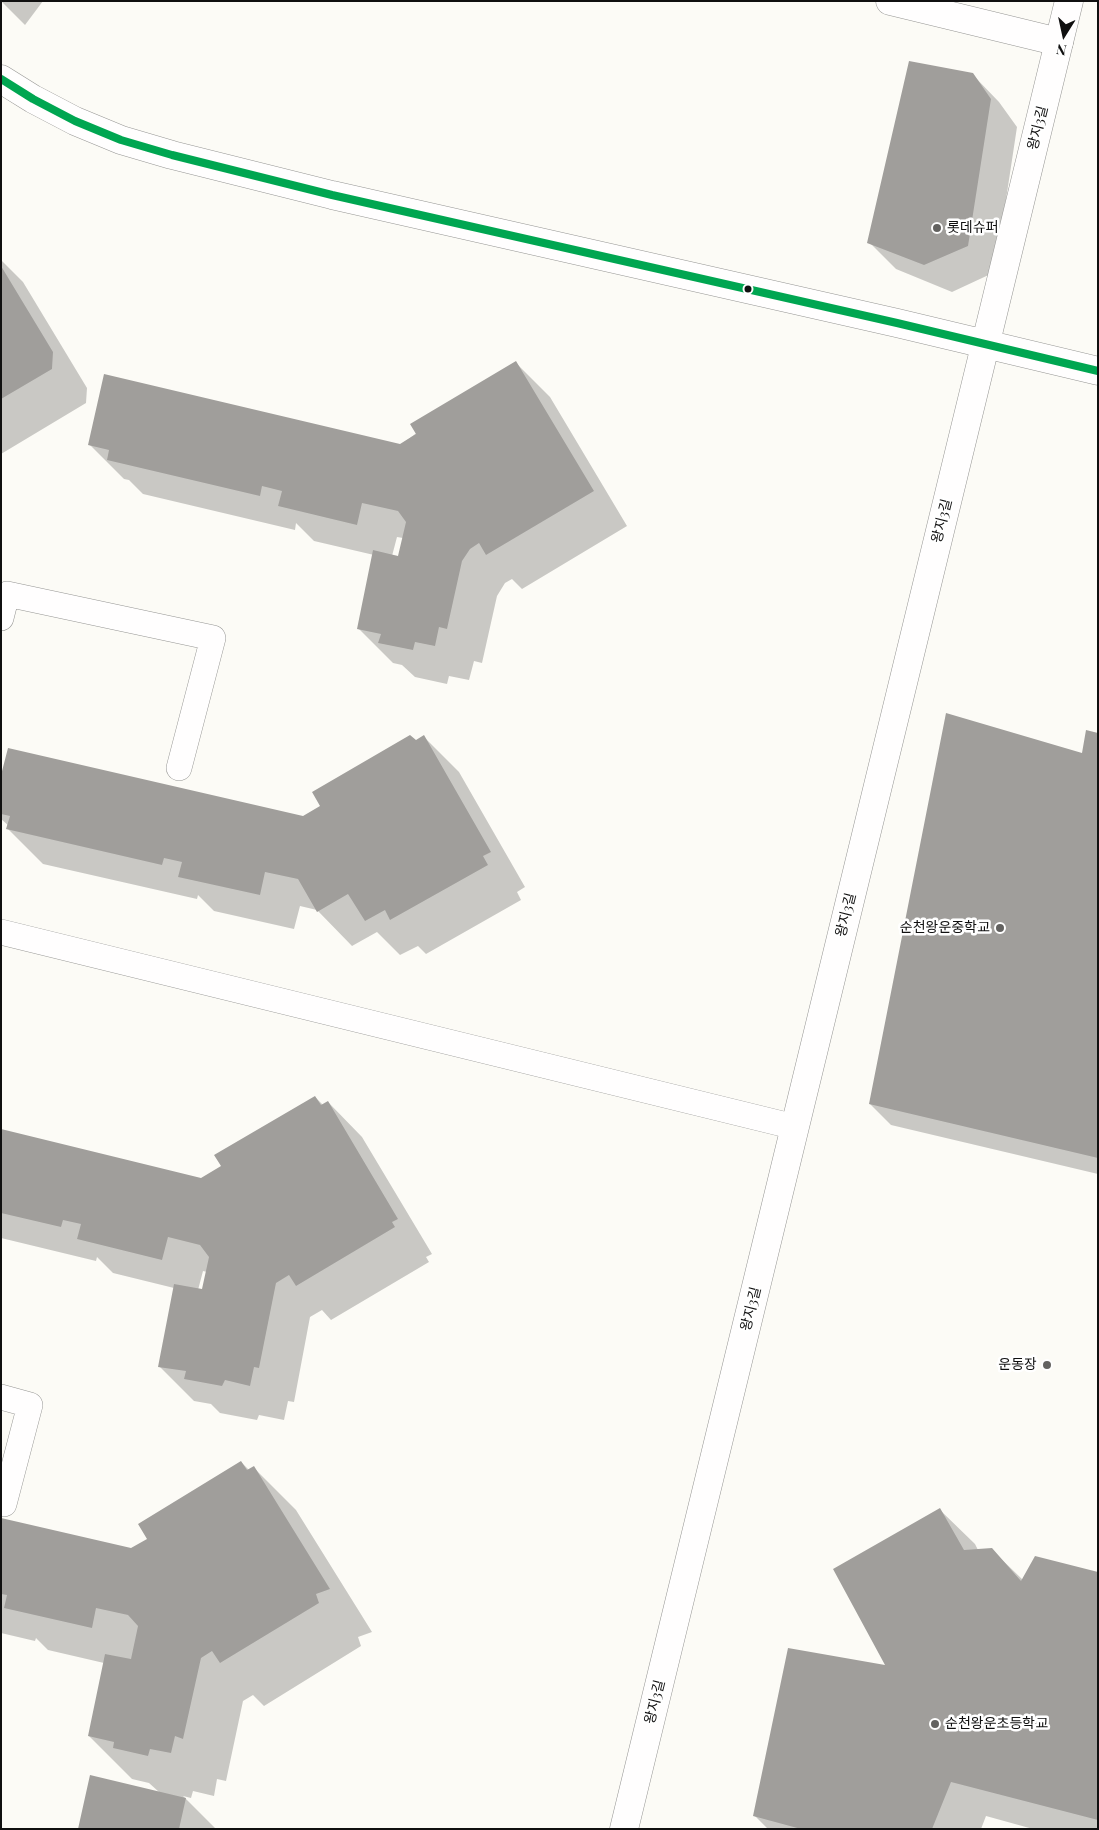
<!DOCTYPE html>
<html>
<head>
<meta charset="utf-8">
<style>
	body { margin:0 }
	#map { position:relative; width:1099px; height:1830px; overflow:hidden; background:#fcfbf6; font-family:"Playfair Display",serif }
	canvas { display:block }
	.frame { position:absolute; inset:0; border:2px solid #101010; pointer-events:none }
	.north { position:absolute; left:1039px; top:10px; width:50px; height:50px; -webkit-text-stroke:4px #fff; paint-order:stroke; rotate:190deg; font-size:14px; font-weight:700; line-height:20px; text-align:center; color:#101010 }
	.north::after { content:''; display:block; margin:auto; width:18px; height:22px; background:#101010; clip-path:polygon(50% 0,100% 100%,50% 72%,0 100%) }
</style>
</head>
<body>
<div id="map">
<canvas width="1099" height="1830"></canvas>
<div class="frame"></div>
<div class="north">N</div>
</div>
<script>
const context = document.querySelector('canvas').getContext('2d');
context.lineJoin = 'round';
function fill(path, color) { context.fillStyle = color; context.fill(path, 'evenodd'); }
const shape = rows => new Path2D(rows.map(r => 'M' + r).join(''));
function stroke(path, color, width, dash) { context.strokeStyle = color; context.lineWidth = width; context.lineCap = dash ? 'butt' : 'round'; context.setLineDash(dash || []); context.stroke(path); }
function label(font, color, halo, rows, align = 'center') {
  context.font = font + ' "Playfair Display","Noto Sans KR",serif'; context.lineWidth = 5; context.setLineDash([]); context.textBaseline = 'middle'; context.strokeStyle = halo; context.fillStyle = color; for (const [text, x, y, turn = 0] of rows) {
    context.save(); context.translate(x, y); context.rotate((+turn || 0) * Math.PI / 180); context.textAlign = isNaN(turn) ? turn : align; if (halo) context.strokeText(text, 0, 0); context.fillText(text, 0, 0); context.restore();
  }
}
fill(shape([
	[1,1,43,1,25,25],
	[972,74,999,102,1017,127,995,272,952,292,896,269,869,242],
	[1,260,23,282,87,388,86,403,1,454],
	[515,362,550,397,627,526,522,589,512,579,505,583,497,596,482,663,474,661,469,680,449,676,447,684,415,677,402,665,393,663,358,628,374,555,314,541,296,523,295,530,143,494,129,480,124,479,89,444,400,445],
	[397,537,403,538,399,557,392,556],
	[1098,734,1098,1174,891,1125,870,1104,1083,755],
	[424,737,459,772,525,887,517,892,521,900,426,954,418,946,400,955,377,932,352,946,317,910,300,906,294,929,214,911,198,895,197,899,43,864,8,829,9,826,1,819,1,781,303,818],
	[315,1097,323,1105,328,1102,362,1137,432,1254,426,1257,429,1262,331,1320,322,1310,310,1317,294,1402,288,1401,284,1420,259,1415,257,1420,220,1413,211,1404,194,1401,159,1366,174,1288,113,1273,97,1257,96,1261,1,1238,1,1131,201,1179,222,1167],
	[203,1271,207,1272,203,1291,198,1290],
	[241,1462,249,1470,253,1467,296,1510,372,1632,358,1637,361,1646,264,1706,253,1695,243,1701,226,1781,217,1779,214,1796,193,1791,191,1798,183,1796,216,1829,79,1829,159,1792,149,1783,132,1779,89,1736,104,1663,48,1650,36,1638,35,1641,1,1633,1,1519,131,1550,149,1539],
	[940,1510,975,1544,978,1550,992,1550,1023,1580,1098,1574,1098,1829,1033,1829,986,1816,981,1829,768,1829,754,1815,887,1667]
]), '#0003');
fill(shape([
	[909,61,973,73,991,99,968,246,924,265,867,243],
	[1,266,53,352,52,369,1,399],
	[516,361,594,491,486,555,479,543,470,549,462,561,447,629,439,627,435,646,415,642,413,650,378,643,381,634,357,629,373,550,398,556,406,522,398,511,362,503,357,525,278,506,282,491,262,486,260,496,107,460,109,450,88,445,104,374,400,444,416,434,410,424],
	[946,713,1082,753,1086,730,1098,733,1098,1158,869,1104],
	[410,735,416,740,424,735,491,852,483,856,488,865,390,920,385,910,365,921,348,894,317,912,298,879,265,872,260,895,178,877,182,862,164,858,162,865,6,829,10,816,1,814,1,775,8,748,303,816,320,806,312,792],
	[315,1096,321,1105,328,1101,398,1219,392,1222,395,1227,296,1286,289,1275,276,1283,259,1368,254,1367,250,1386,225,1380,222,1386,184,1379,186,1371,158,1367,174,1284,202,1289,209,1257,200,1245,168,1237,162,1260,77,1239,81,1224,63,1220,61,1227,1,1213,1,1129,201,1178,221,1166,214,1155],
	[241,1461,247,1470,254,1466,330,1589,316,1594,319,1603,220,1663,212,1651,201,1658,183,1739,175,1736,171,1753,150,1749,148,1756,113,1748,114,1742,88,1736,105,1654,131,1659,138,1626,128,1615,96,1608,92,1628,4,1608,7,1595,1,1594,1,1518,131,1548,147,1539,138,1524],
	[940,1508,964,1550,992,1548,1021,1581,1035,1556,1098,1572,1098,1820,951,1782,932,1829,801,1829,753,1816,788,1648,885,1665,833,1569],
	[90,1775,186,1798,179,1829,78,1829]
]), '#a09e9b');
const service = shape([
	[1,618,7,594,213,638,179,768],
	[1,932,795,1127],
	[1,1397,30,1405,4,1504]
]);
const minor = shape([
	[890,1,1059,42]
]);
const tertiary = shape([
	[1,79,33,99,75,121,121,140,172,155,332,195,897,323,1098,371],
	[624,1829,1069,1]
]);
stroke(service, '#969694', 26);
stroke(minor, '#969694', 29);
stroke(tertiary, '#969694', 29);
stroke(service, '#fffefe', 25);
stroke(minor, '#fffefe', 28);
stroke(tertiary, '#fffefe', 28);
stroke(shape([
	[1,79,33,99,75,121,121,140,172,155,332,195,897,323,1098,371]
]), '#00a651', 8);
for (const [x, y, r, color] of [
	[937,228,5,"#636260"],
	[748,289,4.5,"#101010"],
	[1000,928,5,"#636260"],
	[1047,1365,5,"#636260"],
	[935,1724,5,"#636260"]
]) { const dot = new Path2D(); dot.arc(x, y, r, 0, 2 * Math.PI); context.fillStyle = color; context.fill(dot); stroke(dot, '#fff', 2); }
label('14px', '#101010', '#fff', [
	["왕지3길",1038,128,-76],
	["왕지3길",942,521,-76],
	["왕지3길",846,915,-76],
	["왕지3길",751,1309,-76],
	["왕지3길",655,1702,-76]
]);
label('14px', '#101010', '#fff', [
	["롯데슈퍼",947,228],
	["순천왕운중학교",990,928,"right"],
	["운동장",1037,1365,"right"],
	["순천왕운초등학교",945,1724]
], 'left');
</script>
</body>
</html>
